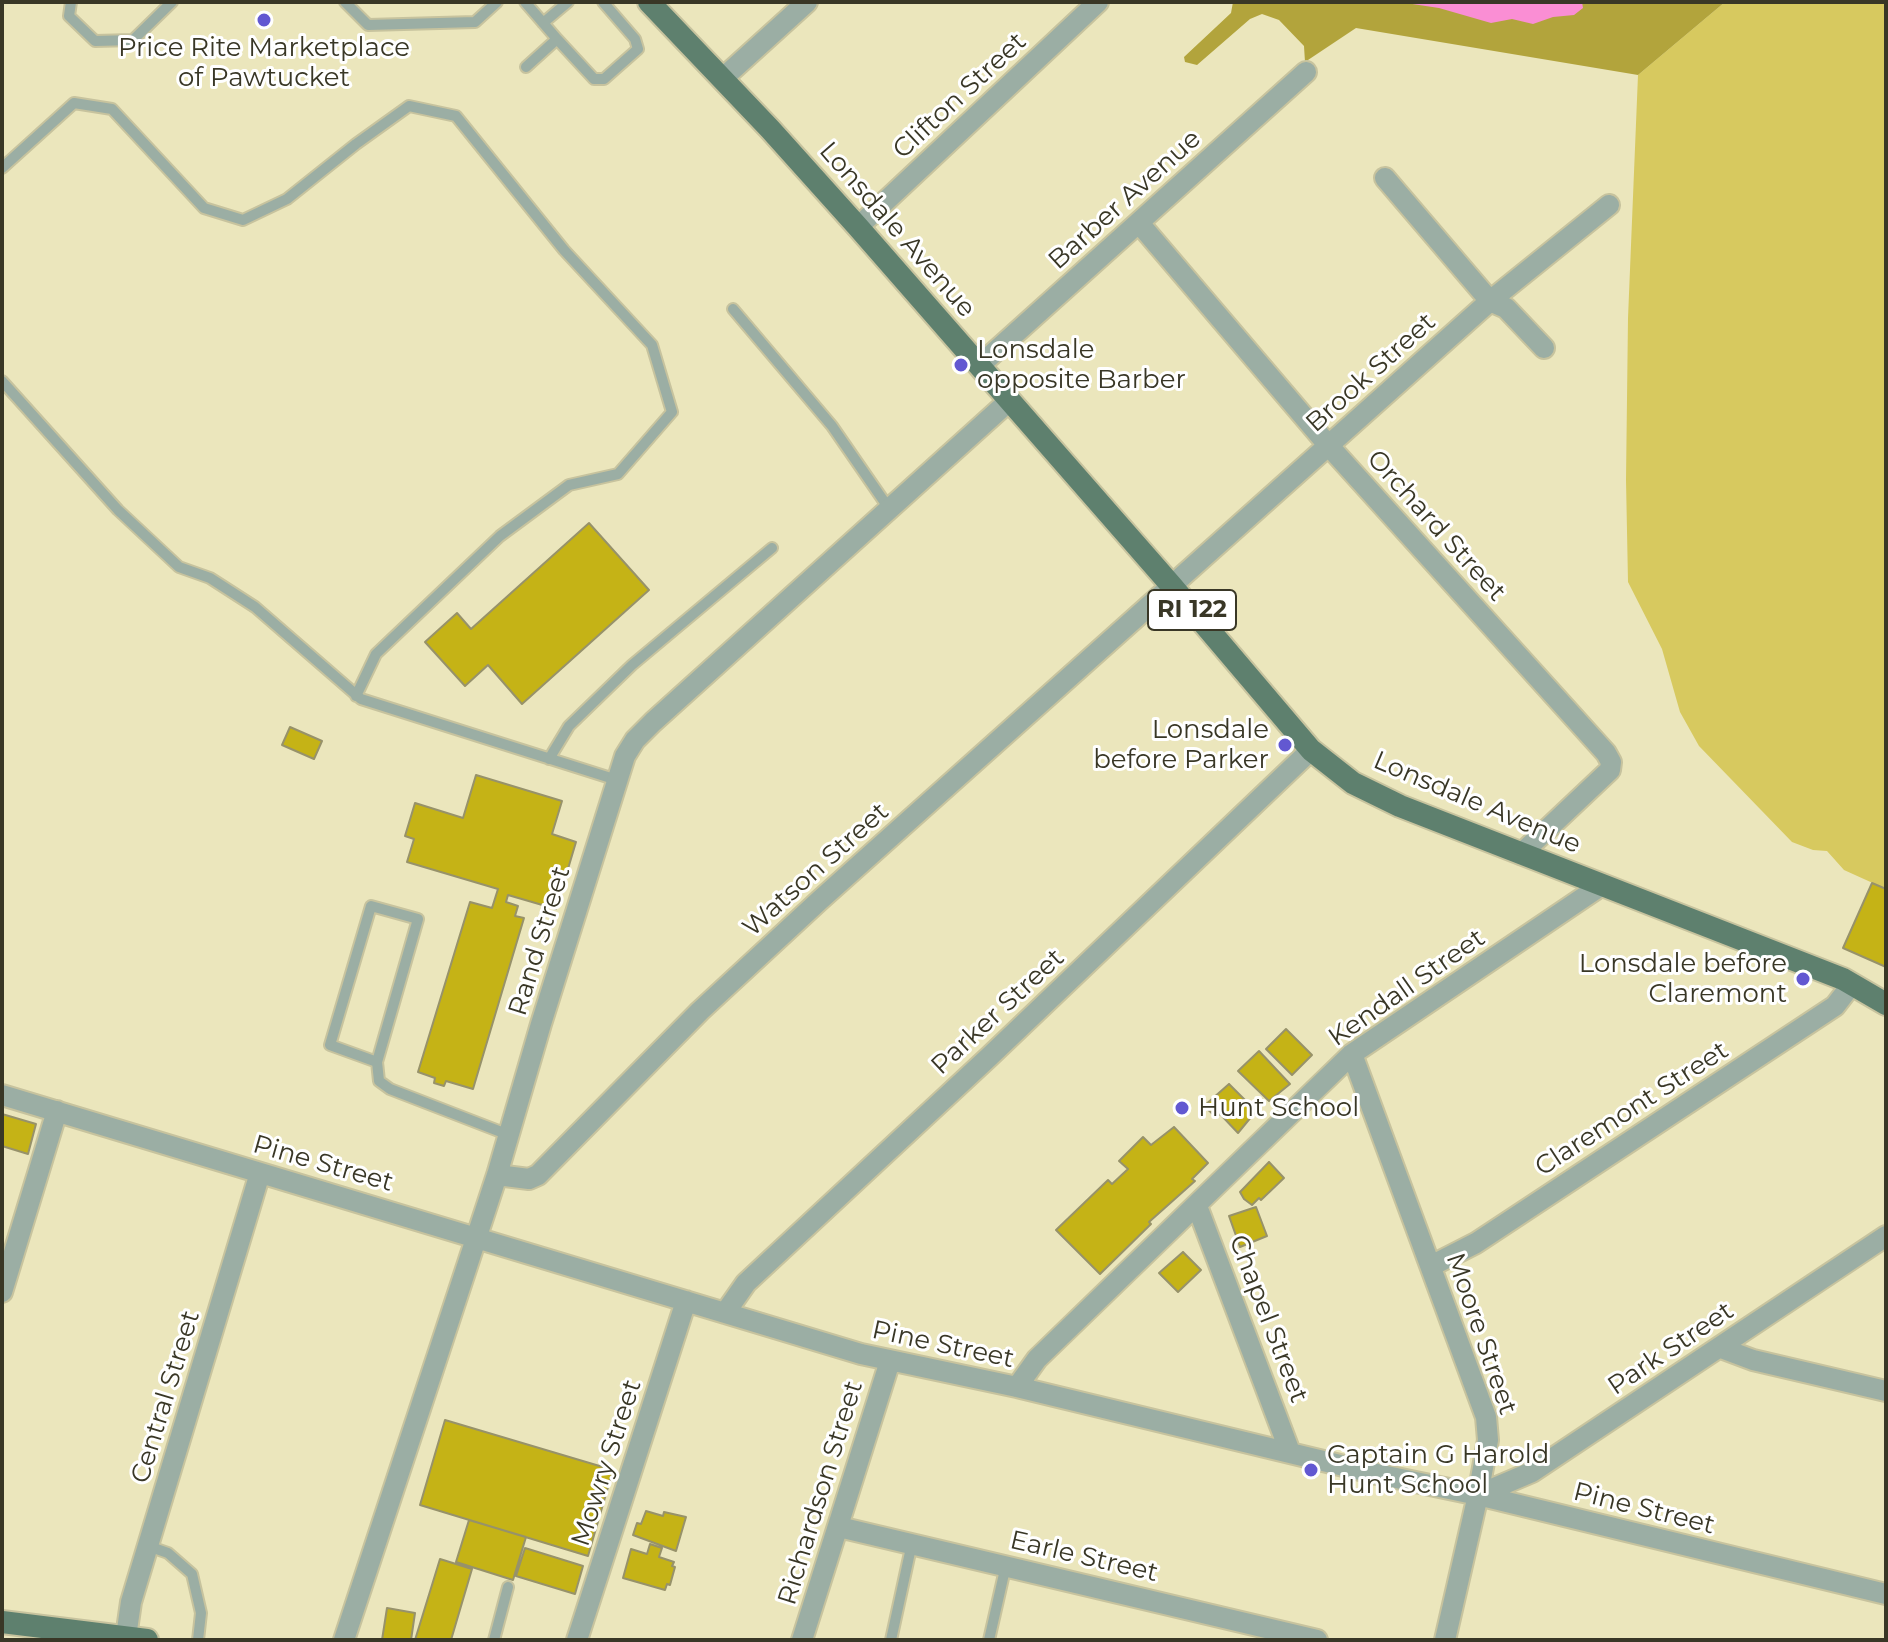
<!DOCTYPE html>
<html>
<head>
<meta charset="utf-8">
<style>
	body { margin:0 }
	#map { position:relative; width:1888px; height:1642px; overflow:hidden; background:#ebe6bc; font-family:Montserrat,sans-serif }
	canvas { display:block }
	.frame { position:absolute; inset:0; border:4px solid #393726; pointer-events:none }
</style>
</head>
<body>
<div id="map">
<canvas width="1888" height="1642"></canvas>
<div class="frame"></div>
</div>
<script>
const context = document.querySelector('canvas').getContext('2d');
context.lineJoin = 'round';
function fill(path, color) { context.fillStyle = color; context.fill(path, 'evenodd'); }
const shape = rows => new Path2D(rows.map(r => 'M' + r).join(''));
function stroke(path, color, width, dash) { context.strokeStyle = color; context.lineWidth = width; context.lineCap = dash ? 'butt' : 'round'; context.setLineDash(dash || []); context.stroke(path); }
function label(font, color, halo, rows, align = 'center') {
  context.font = font + ' Montserrat,sans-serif'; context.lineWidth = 6; context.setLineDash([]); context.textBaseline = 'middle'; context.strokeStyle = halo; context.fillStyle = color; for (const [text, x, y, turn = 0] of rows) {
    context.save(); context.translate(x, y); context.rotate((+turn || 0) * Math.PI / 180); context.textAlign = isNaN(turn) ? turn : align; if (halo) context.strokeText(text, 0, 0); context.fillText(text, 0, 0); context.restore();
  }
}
fill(shape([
	[1725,2,1886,2,1886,889,1844,870,1827,851,1813,850,1792,842,1699,746,1680,712,1662,649,1628,582,1626,480,1628,318,1638,75]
]), '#d7c95f');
fill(shape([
	[1233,2,1725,2,1638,75,1356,28,1305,62,1304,46,1279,20,1262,14,1250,19,1197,65,1185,62,1184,57,1231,13]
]), '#b2a43c');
fill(shape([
	[1399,2,1582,2,1583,8,1574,15,1553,17,1533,24,1512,19,1491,23,1439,8]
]), '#fa8ed4');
const building = shape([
	[589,523,649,590,522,704,488,665,465,686,425,642,457,613,471,629,589,523],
	[290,727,322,741,314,759,282,745,290,727],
	[476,775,562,801,552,834,576,842,556,909,508,895,506,902,518,906,515,916,524,918,473,1089,446,1081,444,1086,434,1083,435,1078,418,1072,470,902,492,908,498,889,407,862,414,839,405,836,415,803,463,818,476,775],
	[1872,883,1886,889,1886,967,1843,948,1872,883],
	[1286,1029,1312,1055,1292,1075,1266,1049,1286,1029],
	[1259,1051,1290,1084,1269,1101,1238,1071,1259,1051],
	[1229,1084,1256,1111,1238,1133,1220,1114,1216,1117,1204,1106,1229,1084],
	[2,1114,36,1124,28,1154,2,1146,2,1114],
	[1174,1127,1208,1163,1192,1179,1195,1181,1149,1222,1151,1224,1100,1274,1056,1230,1108,1180,1112,1184,1128,1169,1119,1161,1143,1137,1151,1145,1174,1127],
	[1269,1162,1284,1178,1261,1200,1259,1198,1252,1205,1244,1199,1240,1192,1269,1162],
	[1256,1207,1267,1236,1240,1247,1229,1216,1256,1207],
	[1183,1252,1201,1270,1178,1292,1159,1273,1183,1252],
	[445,1420,613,1470,588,1556,420,1505,445,1420],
	[646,1511,663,1516,664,1512,686,1517,676,1551,633,1535,637,1523,641,1524,646,1511],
	[469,1520,526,1537,513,1580,456,1562,469,1520],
	[650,1544,662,1548,659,1557,674,1562,672,1566,675,1567,670,1585,667,1584,665,1590,623,1578,631,1549,647,1554,650,1544],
	[525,1548,583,1566,575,1594,516,1576,525,1548],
	[440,1559,472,1569,451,1640,415,1640,440,1559],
	[387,1608,415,1613,411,1640,382,1640,387,1608]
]);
fill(building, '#c5b316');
stroke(building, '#97926a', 2);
const service = shape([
	[71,2,69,16,95,41,133,40,172,2],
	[345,2,368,25,475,22,497,2],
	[525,2,557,39,526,67],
	[543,23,568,2],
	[557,39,594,79,604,79,638,49,635,39,603,2],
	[2,168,74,103,112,109,204,208,243,220,287,199,356,144,409,106,456,116,564,250,652,345,672,412,618,474,569,485,500,536,376,654,356,696],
	[733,309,832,426,890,510],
	[2,381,118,510,179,567,210,578,255,607,361,699,617,780],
	[549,759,569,726,632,665,772,548],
	[377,1062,330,1045,371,906,418,919,377,1062,379,1081,390,1089,509,1135],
	[148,1546,168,1553,192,1574,201,1613,198,1640],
	[494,1640,508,1587],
	[891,1640,912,1543],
	[989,1640,1006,1565]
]);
const minor = shape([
	[722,79,807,2],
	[1385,178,1490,301,1506,308,1544,348],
	[1139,223,1328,445,1606,753,1611,762,1610,770,1521,854],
	[858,227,1098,2],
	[979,366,1306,72],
	[1352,1054,1486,1417,1488,1440,1478,1495,1445,1640],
	[2,1095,861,1354,1017,1387,1377,1474,1478,1495,1886,1594],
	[497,1175,529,1179,538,1175,700,1011,820,900,1490,301,1609,205],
	[1197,1206,1290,1452],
	[1431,1266,1476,1243,1835,1006,1852,984],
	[2,1292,57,1111],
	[725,1313,746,1283,989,1057,1311,750],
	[1721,1348,1753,1360,1886,1391],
	[1017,1387,1037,1359,1352,1054,1602,885],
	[1478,1495,1532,1472,1886,1236],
	[839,1527,1317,1640],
	[126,1637,131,1602,260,1173],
	[344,1640,497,1175,541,1024,625,756,635,740,653,722,1009,401],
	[577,1640,686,1301],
	[802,1640,890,1361]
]);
const primary = shape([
	[649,2,770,129,858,227,1171,585,1311,750,1353,783,1400,806,1843,979,1886,1004],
	[2,1622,147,1640]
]);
stroke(service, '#c7c39e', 14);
stroke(minor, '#c7c39e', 24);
stroke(primary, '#c7c39e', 26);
stroke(service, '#9baea4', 10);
stroke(minor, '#9baea4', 20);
stroke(primary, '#5e806e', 22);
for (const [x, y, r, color] of [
	[264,20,8,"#6258d1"],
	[961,365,8,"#6258d1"],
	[1285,745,8,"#6258d1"],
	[1803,979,8,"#6258d1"],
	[1182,1108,8,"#6258d1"],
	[1311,1470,8,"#6258d1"]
]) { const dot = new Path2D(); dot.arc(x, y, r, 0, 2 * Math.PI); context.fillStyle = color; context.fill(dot); stroke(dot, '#fff', 3); }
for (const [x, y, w] of [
	[1192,610,88]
]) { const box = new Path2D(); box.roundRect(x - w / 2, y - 20, w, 40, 6); context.fillStyle = '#fff'; context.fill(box); stroke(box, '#393726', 2); }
label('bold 24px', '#393726', null, [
	["RI 122",1192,610]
]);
label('26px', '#393726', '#fff', [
	["Price Rite Marketplace",264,48,"center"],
	["of Pawtucket",264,78,"center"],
	["Lonsdale",977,350],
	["opposite Barber",977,380],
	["Lonsdale",1269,730,"right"],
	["before Parker",1269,760,"right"],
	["Lonsdale before",1787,964,"right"],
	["Claremont",1787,994,"right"],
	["Hunt School",1198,1108],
	["Captain G Harold",1327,1455],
	["Hunt School",1327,1485]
], 'left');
label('26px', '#393726', '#fff', [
	["Clifton Street",960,96,-43],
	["Barber Avenue",1125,200,-42],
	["Lonsdale Avenue",897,230,49],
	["Brook Street",1371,373,-42],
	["Orchard Street",1436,526,48],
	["Lonsdale Avenue",1477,803,23],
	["Watson Street",816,870,-42],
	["Rand Street",540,941,-73],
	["Kendall Street",1407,988,-35],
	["Parker Street",998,1012,-43],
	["Claremont Street",1632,1109,-33],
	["Pine Street",323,1164,16],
	["Chapel Street",1268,1319,69],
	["Moore Street",1481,1334,71],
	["Pine Street",943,1345,12],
	["Park Street",1671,1349,-34],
	["Central Street",166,1397,-73],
	["Mowry Street",607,1463,-72],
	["Richardson Street",821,1493,-73],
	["Pine Street",1644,1509,14],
	["Earle Street",1084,1557,13]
]);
</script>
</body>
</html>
